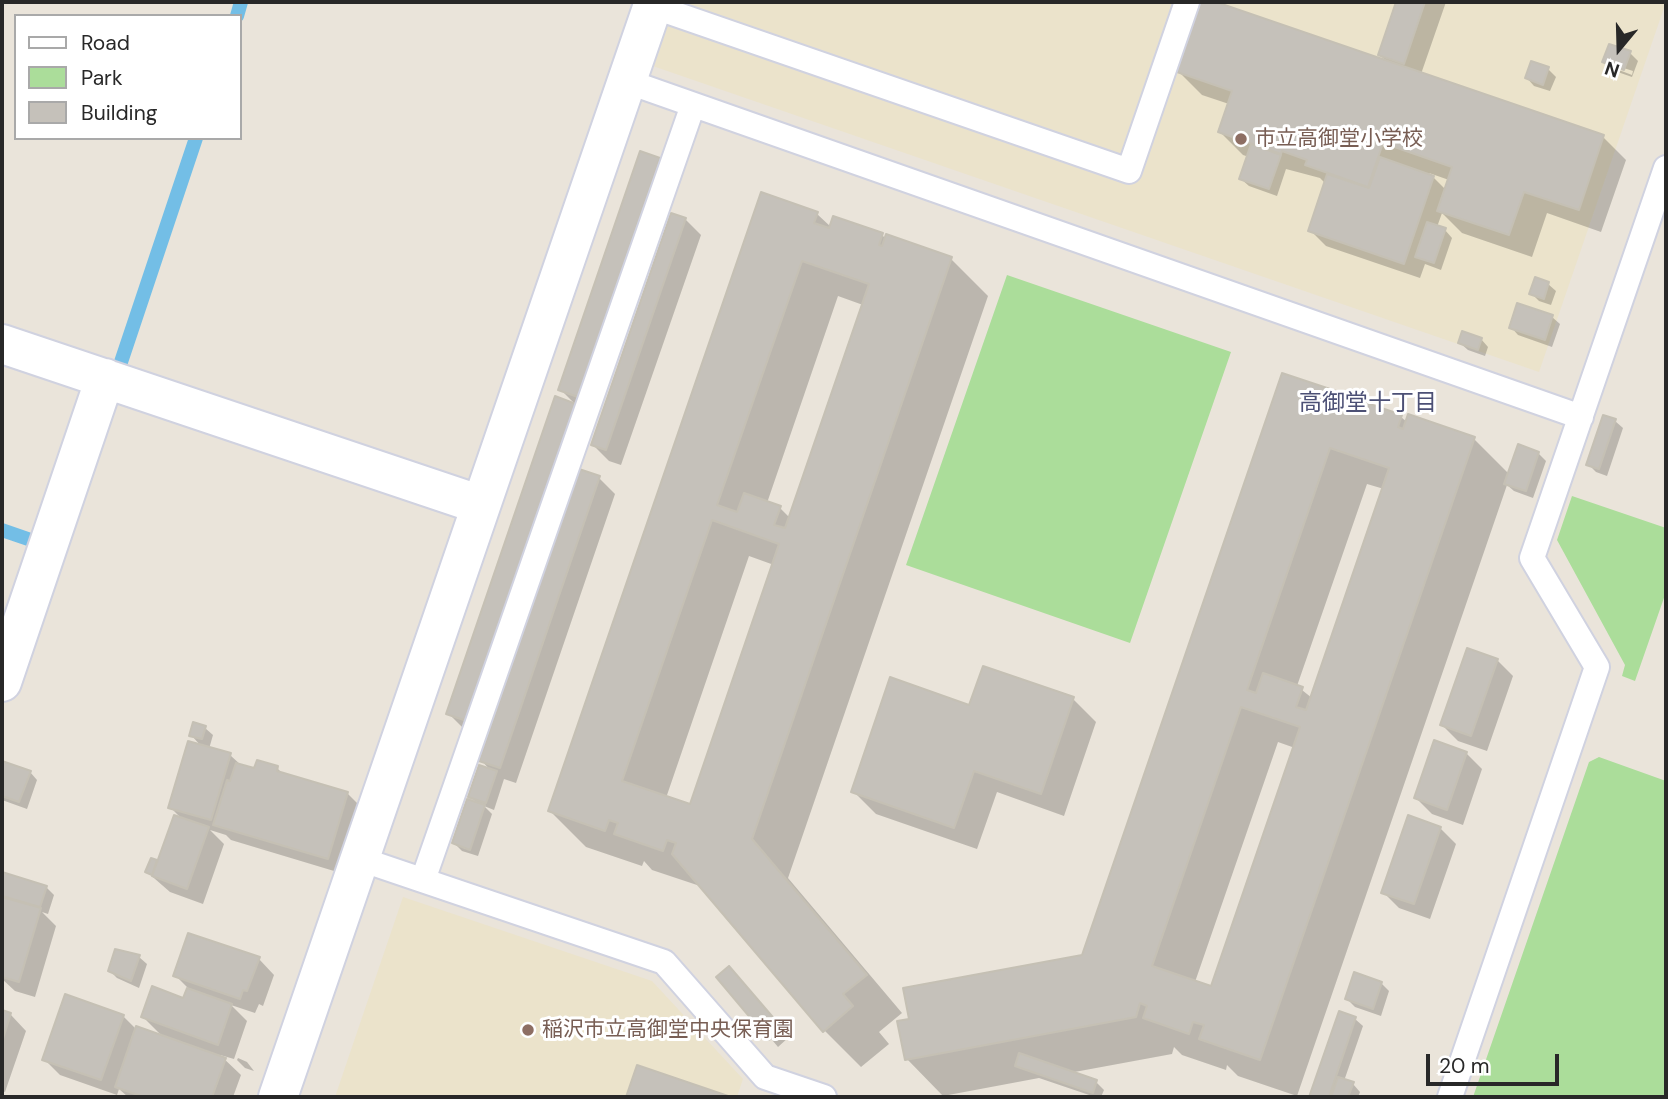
<!DOCTYPE html>
<html>
<head>
<meta charset="utf-8">
<style>
	body { margin:0 }
	#map { position:relative; width:1668px; height:1099px; overflow:hidden; background:#eae4da; font-family:"DM Sans",sans-serif }
	canvas { display:block }
	.frame { position:absolute; inset:0; border:4px solid #282828; pointer-events:none }
	.legend { position:absolute; left:14px; top:14px; width:228px; height:126px; box-sizing:border-box; background:#fff; border:2px solid #a9a9a9; margin:0; padding:9px 12px; list-style:none; font-size:21px; color:#282828 }
	.legend li { display:flex; align-items:center; gap:14px; height:35px }
	.legend b { width:35px; border:2px solid #a9a9a9 }
	.north { position:absolute; left:1584px; top:14px; width:70px; height:70px; -webkit-text-stroke:5px #fff; paint-order:stroke; rotate:199deg; font-size:19px; font-weight:700; line-height:28px; text-align:center; color:#282828 }
	.north::after { content:''; display:block; margin:auto; width:24px; height:32px; background:#282828; clip-path:polygon(50% 0,100% 100%,50% 72%,0 100%) }
	.scale { position:absolute; left:1426px; top:1054px; width:133px; height:32px; box-sizing:border-box; border:4px solid #282828; border-top:0; padding-left:9px; font-size:21px; line-height:24px; white-space:nowrap; color:#282828; -webkit-text-stroke:5px #fff; paint-order:stroke }
</style>
</head>
<body>
<div id="map">
<canvas width="1668" height="1099"></canvas>
<div class="frame"></div>
<ul class="legend">
<li><b style="height:9px;background:#fff"></b>Road</li>
<li><b style="height:19px;background:#abdd9a"></b>Park</li>
<li><b style="height:19px;background:#c5c1ba"></b>Building</li>
</ul>
<div class="north">N</div>
<div class="scale">20 m</div>
</div>
<script>
const context = document.querySelector('canvas').getContext('2d');
context.lineJoin = 'round';
function fill(path, color) { context.fillStyle = color; context.fill(path, 'evenodd'); }
const shape = rows => new Path2D(rows.map(r => 'M' + r).join(''));
function stroke(path, color, width, dash) { context.strokeStyle = color; context.lineWidth = width; context.lineCap = dash ? 'butt' : 'round'; context.setLineDash(dash || []); context.stroke(path); }
function label(font, color, halo, rows, align = 'center') {
  context.font = font + ' "DM Sans","Noto Sans JP",sans-serif'; context.lineWidth = 6; context.setLineDash([]); context.textBaseline = 'middle'; context.strokeStyle = halo; context.fillStyle = color; for (const [text, x, y, turn = 0] of rows) {
    context.save(); context.translate(x, y); context.rotate((+turn || 0) * Math.PI / 180); context.textAlign = isNaN(turn) ? turn : align; if (halo) context.strokeText(text, 0, 0); context.fillText(text, 0, 0); context.restore();
  }
}
fill(shape([
	[668,2,1666,2,1539,372,647,64],
	[403,897,652,981,743,1079,737,1097,335,1097]
]), '#ebe3cb');
fill(shape([
	[1007,275,1231,352,1130,643,906,565],
	[1572,496,1666,528,1666,592,1635,681,1622,676,1625,665,1557,540],
	[1599,757,1666,781,1666,1097,1473,1097,1589,762]
]), '#abdd9a');
fill(shape([
	[1203,2,1211,2,1388,63,1380,55,1398,2,1446,2,1421,74,1603,137,1626,160,1601,232,1547,213,1532,257,1462,233,1442,213,1437,227,1445,230,1452,238,1441,270,1425,264,1420,278,1326,246,1310,230,1326,184,1320,178,1286,169,1277,196,1249,186,1241,179,1249,157,1243,155,1220,132,1229,104,1202,95,1179,72],
	[1429,173,1449,180,1446,190],
	[1630,53,1638,61,1632,77,1612,70,1604,62],
	[1611,64,1633,71,1632,75,1611,67],
	[1548,69,1556,77,1550,91,1534,86,1527,78],
	[660,159,675,175,576,405,560,389],
	[817,214,831,227,882,235,886,239,887,237,951,259,988,296,788,878,902,1013,879,1032,889,1044,861,1067,824,1030,700,886,652,870,644,861,642,866,586,847,550,811],
	[838,296,863,305,790,518,780,508,767,503],
	[749,556,774,565,691,806,666,798],
	[685,219,701,235,621,465,609,461,593,445],
	[1548,284,1556,291,1551,305,1539,301,1531,293],
	[1552,317,1560,324,1552,347,1518,335,1511,327],
	[1481,339,1488,347,1485,356,1468,350,1460,343],
	[1283,375,1348,397,1357,407,1401,417,1407,422,1474,439,1509,474,1538,453,1546,461,1533,498,1514,491,1507,485,1297,1096,1238,1076,1227,1065,1226,1070,1182,1055,1174,1047,1172,1054,1069,1073,1096,1082,1104,1090,1101,1097,1095,1097,1039,1078,943,1096,907,1059,911,1020,1083,956],
	[1367,484,1384,489,1312,698,1297,686],
	[1278,742,1295,748,1212,988,1195,982],
	[556,399,464,729,448,713],
	[1615,421,1623,428,1607,476,1596,472,1588,464],
	[580,471,599,478,615,494,516,783,504,779,494,810,484,806,492,814,478,856,462,851,454,843,478,804,470,796,491,771,481,760],
	[1497,660,1513,676,1487,751,1458,741,1442,725],
	[984,668,1073,699,1096,722,1064,816,997,792,977,849,876,814,853,791,970,707],
	[205,728,213,735,209,749,230,755,242,766,255,770,277,768,283,774,347,793,363,809,344,874,231,840,226,835,210,830,224,844,203,904,170,892,147,872,156,862,159,864,182,819,170,807,202,747,191,735],
	[1466,753,1482,769,1463,825,1432,814,1416,798],
	[2,762,30,772,37,780,27,809,2,800],
	[1440,828,1456,844,1430,919,1399,908,1383,892],
	[2,874,46,887,54,895,48,914,42,912,56,926,35,997,15,991,2,979],
	[139,957,147,964,139,988,117,978,110,971],
	[259,959,274,975,263,1006,259,1004,255,1013,231,1005,247,1021,234,1059,220,1055,241,1075,233,1097,128,1097,119,1089,117,1095,60,1075,44,1059,123,1016,137,1030,163,1037,143,1017,184,1000,188,988,175,975],
	[737,976,789,1037,778,1047,719,977],
	[1381,983,1389,991,1381,1016,1355,1007,1347,999],
	[2,1012,11,1015,26,1031,5,1092,2,1091],
	[1340,1013,1355,1019,1363,1026,1344,1081,1353,1084,1360,1092,1358,1097,1311,1097],
	[238,1058,247,1062,254,1071,245,1068,237,1060],
	[638,1067,726,1097,627,1097]
]), '#0003');
stroke(shape([
	[237,16,241,2],
	[119,368,196,138],
	[2,530,28,539]
]), '#73bee6', 14);
const building = shape([
	[1201,2,1216,2,1604,135,1579,210,1524,192,1509,235,1437,211,1452,167,1383,143,1368,187,1305,165,1307,160,1282,151,1281,154,1218,132,1232,91,1177,72,1201,2],
	[1396,2,1425,2,1404,64,1378,55,1396,2],
	[1609,44,1631,51,1624,70,1602,62,1609,44],
	[1531,61,1549,67,1543,85,1525,78,1531,61],
	[1251,144,1281,155,1269,189,1239,179,1251,144],
	[640,151,660,158,578,397,558,390,640,151],
	[1380,157,1434,176,1404,264,1308,231,1327,174,1369,188,1380,157],
	[761,192,818,212,814,223,829,228,833,216,883,233,879,245,882,246,886,234,952,257,752,839,867,975,843,994,853,1006,823,1032,672,854,676,843,667,840,663,851,614,834,618,823,609,820,605,831,548,811,761,192],
	[802,261,869,284,785,528,774,525,781,506,744,493,737,512,717,505,802,261],
	[712,520,779,544,690,804,622,781,712,520],
	[671,213,686,218,606,450,591,445,671,213],
	[1427,222,1446,228,1434,263,1415,257,1427,222],
	[1535,277,1549,282,1544,299,1529,294,1535,277],
	[1517,303,1553,315,1545,340,1509,328,1517,303],
	[1462,331,1482,338,1478,350,1458,343,1462,331],
	[1282,373,1348,395,1344,409,1354,412,1358,400,1402,415,1398,427,1403,429,1408,414,1475,437,1260,1060,1199,1039,1204,1025,1193,1022,1189,1034,1143,1018,1147,1006,1140,1003,1136,1017,905,1060,897,1021,909,1019,903,988,1082,955,1282,373],
	[1330,448,1389,468,1306,710,1296,707,1303,687,1263,673,1256,693,1247,690,1330,448],
	[1241,707,1300,727,1211,986,1152,966,1241,707],
	[555,396,576,404,467,721,446,714,555,396],
	[1603,415,1616,419,1599,469,1586,465,1603,415],
	[1518,444,1539,452,1526,491,1504,484,1518,444],
	[579,469,600,476,500,768,479,761,579,469],
	[1467,648,1498,659,1471,736,1440,725,1467,648],
	[983,666,1074,697,1041,794,974,771,954,828,851,792,890,677,969,705,983,666],
	[193,722,206,726,202,739,189,736,193,722],
	[1434,740,1467,752,1447,810,1414,798,1434,740],
	[188,741,231,753,211,820,168,808,188,741],
	[257,760,278,766,277,771,348,792,328,859,213,825,227,780,230,781,236,763,254,768,257,760],
	[2,761,31,771,19,802,2,796,2,761],
	[479,765,497,771,486,803,468,797,479,765],
	[467,799,485,805,470,850,452,843,467,799],
	[174,815,209,827,187,889,152,876,174,815],
	[1408,815,1441,827,1414,904,1381,893,1408,815],
	[151,858,157,860,152,875,145,872,151,858],
	[2,872,47,886,40,907,2,896,2,872],
	[2,897,41,908,19,982,2,977,2,897],
	[188,933,260,957,247,991,243,990,240,999,173,976,188,933],
	[115,949,140,955,131,981,108,971,115,949],
	[729,966,783,1029,769,1040,716,977,729,966],
	[1354,972,1382,982,1373,1009,1345,999,1354,972],
	[152,986,183,998,187,988,232,1004,218,1045,141,1017,152,986],
	[65,994,124,1015,101,1080,42,1060,65,994],
	[2,1010,11,1013,2,1042,2,1010],
	[1339,1011,1356,1017,1329,1097,1309,1097,1339,1011],
	[136,1026,226,1058,212,1097,144,1097,115,1087,136,1026],
	[1019,1053,1097,1080,1093,1093,1015,1066,1019,1053],
	[637,1065,731,1097,626,1097,637,1065],
	[1338,1077,1354,1082,1348,1097,1331,1097,1338,1077]
]);
fill(building, '#c5c1ba');
stroke(building, '#c5c0b4', 2);
const lane = shape([
	[652,6,1129,171,1187,2],
	[626,81,1581,417],
	[360,859,664,962,765,1077,824,1097],
	[423,880,693,105],
	[1450,1097,1597,667,1532,558,1666,168]
]);
const street = shape([
	[2,344,481,505],
	[2,682,105,378],
	[278,1097,654,2]
]);
stroke(lane, '#d0d2e0', 28);
stroke(street, '#d0d2e0', 42);
stroke(lane, '#fff', 24);
stroke(street, '#fff', 38);
for (const [x, y, r, color] of [
	[1241,139,7,"#8d6e63"],
	[528,1030,7,"#8d6e63"]
]) { const dot = new Path2D(); dot.arc(x, y, r, 0, 2 * Math.PI); context.fillStyle = color; context.fill(dot); stroke(dot, '#fff', 2.5); }
label('21px', '#785e54', '#fff', [
	["市立高御堂小学校",1255,139],
	["稲沢市立高御堂中央保育園",542,1030]
], 'left');
label('23px', '#4c5075', '#fff', [
	["高御堂十丁目",1368,404]
]);
</script>
</body>
</html>
